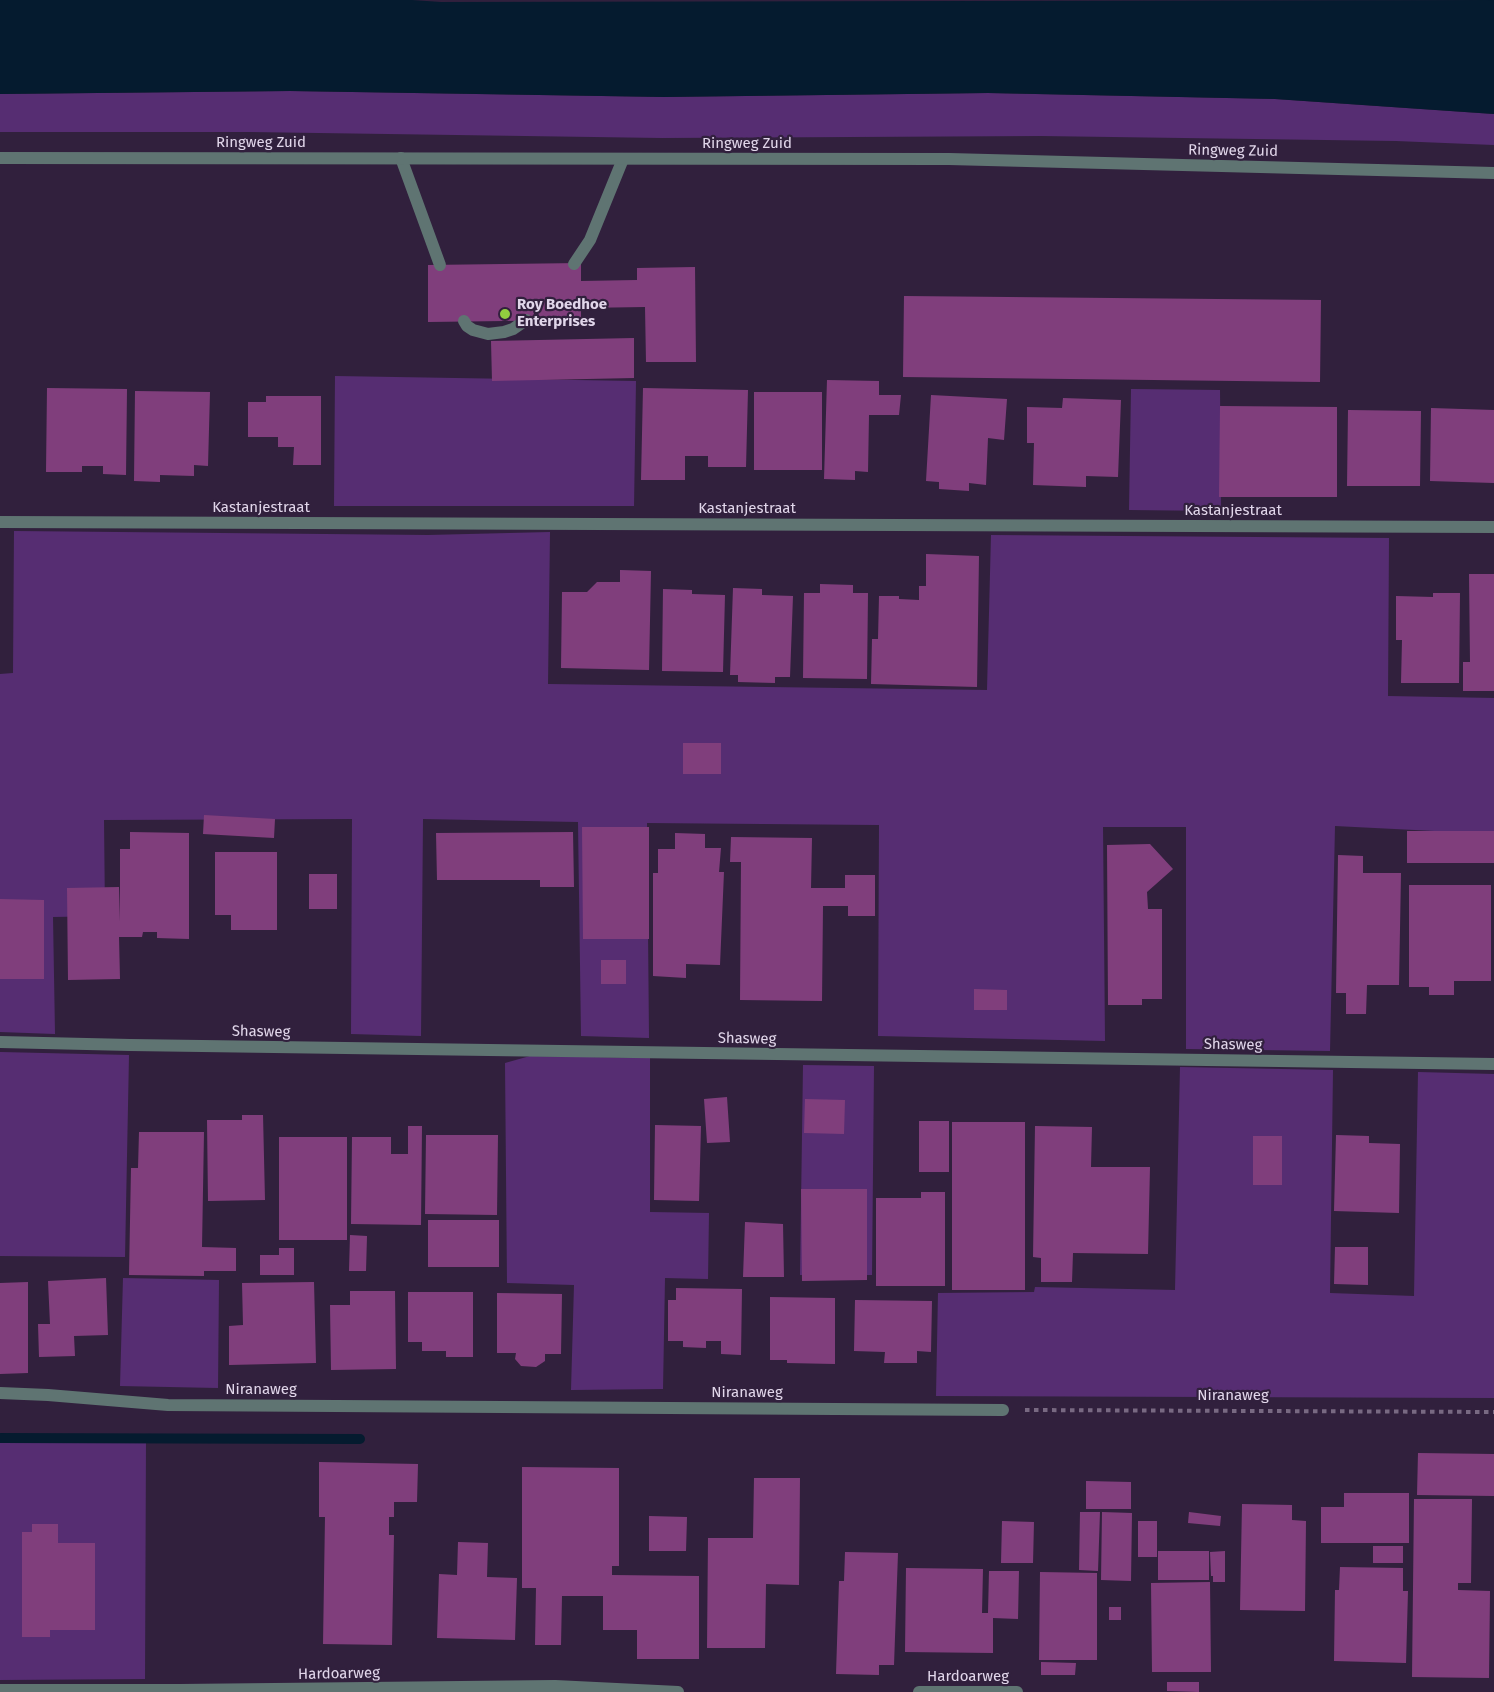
<!DOCTYPE html>
<html>
<head>
<meta charset="utf-8">
<style>
	body { margin:0 }
	canvas { display:block; background:#31203d }
</style>
</head>
<body>
<canvas width="1494" height="1692"></canvas>
<script>
const context = document.querySelector('canvas').getContext('2d');
context.lineJoin = 'round';
function fill(path, color) { context.fillStyle = color; context.fill(path, 'evenodd'); }
const shape = rows => new Path2D(rows.map(r => 'M' + r).join(''));
function stroke(path, color, width, dash) { context.strokeStyle = color; context.lineWidth = width; context.lineCap = dash ? 'butt' : 'round'; context.setLineDash(dash || []); context.stroke(path); }
function label(font, color, halo, rows, align = 'center') {
  context.font = font + ' "Fira Sans",sans-serif'; context.lineWidth = 4.5; context.setLineDash([]); context.textBaseline = 'middle'; context.strokeStyle = halo; context.fillStyle = color; for (const [text, x, y, turn = 0] of rows) {
    context.save(); context.translate(x, y); context.rotate((+turn || 0) * Math.PI / 180); context.textAlign = isNaN(turn) ? turn : align; if (halo) context.strokeText(text, 0, 0); context.fillText(text, 0, 0); context.restore();
  }
}
fill(shape([
	[290,91,664,97,988,93,1275,99,1494,114,1494,145,1396,141,1041,136,662,138,250,132,0,132,0,94],
	[335,376,636,381,634,506,334,506],
	[1131,389,1220,390,1221,511,1129,510],
	[14,531,428,535,550,532,548,684,987,690,991,535,1389,538,1388,696,1494,698,1494,834,1335,826,1330,1051,1186,1049,1186,827,1103,827,1105,1041,878,1036,879,825,647,823,649,1038,581,1036,578,822,423,819,421,1036,351,1034,352,819,104,820,105,916,53,917,55,1034,0,1032,0,674,13,673],
	[0,1052,129,1055,125,1257,0,1256],
	[530,1056,650,1058,650,1212,709,1213,708,1279,665,1278,663,1389,571,1390,574,1285,507,1283,505,1063],
	[803,1065,874,1066,872,1275,800,1275],
	[1180,1067,1333,1070,1330,1293,1414,1296,1418,1072,1494,1074,1494,1398,936,1396,938,1293,1034,1292,1035,1287,1175,1290],
	[123,1278,219,1280,218,1388,120,1386],
	[0,1438,146,1438,145,1679,0,1680]
]), '#562d72');
fill(shape([
	[0,0,412,0,441,2,1494,0,1494,114,1275,99,988,93,664,97,290,91,0,94]
]), '#051b2f');
stroke(shape([
	[0,1438,360,1439]
]), '#051b2f', 10);
fill(shape([
	[581,263,581,281,637,280,637,268,695,267,696,362,646,362,645,307,581,308,581,320,428,322,428,265],
	[904,296,1321,300,1320,382,903,377],
	[634,338,634,378,492,381,491,341],
	[827,380,879,381,879,395,901,395,899,415,869,415,868,472,855,471,855,480,824,479],
	[47,388,127,389,126,475,103,474,103,466,82,466,82,472,46,472],
	[643,388,748,390,746,467,708,467,708,456,685,456,685,480,641,480],
	[135,391,210,392,208,466,194,465,194,476,160,475,160,482,134,481],
	[754,392,822,392,822,470,754,470],
	[931,395,1007,399,1004,440,988,438,986,485,969,483,969,491,939,489,939,482,926,481],
	[266,396,321,396,321,465,293,465,294,447,278,447,278,437,248,437,248,402,266,402],
	[1063,398,1121,400,1118,477,1086,476,1086,487,1033,485,1034,443,1027,443,1027,407,1062,408],
	[1220,406,1337,407,1337,497,1219,497],
	[1431,408,1494,410,1494,483,1430,481],
	[1348,410,1421,411,1420,486,1347,486],
	[926,554,979,556,977,687,871,684,872,639,878,639,879,596,899,596,899,599,919,600,919,586,926,586],
	[620,570,651,571,649,670,561,668,562,592,587,592,597,582,620,582],
	[1469,574,1494,574,1494,691,1463,691,1463,662,1470,662],
	[820,584,853,585,853,593,868,593,867,679,803,678,804,593,820,593],
	[733,588,762,589,762,595,793,596,790,677,775,677,775,683,738,682,738,675,730,675],
	[663,589,692,590,692,594,725,595,723,672,662,671],
	[1433,593,1460,593,1459,683,1401,683,1402,640,1396,640,1396,596,1433,597],
	[683,743,721,743,721,774,683,774],
	[204,815,275,819,274,838,203,834],
	[582,827,649,827,649,939,583,939],
	[1407,831,1494,831,1494,863,1407,863],
	[130,832,189,833,189,939,157,938,157,932,143,932,142,937,119,937,120,979,68,980,67,888,119,887,120,922,120,849,130,849],
	[573,832,574,887,540,887,540,880,437,880,436,833],
	[675,833,705,834,705,848,721,848,719,872,724,872,720,965,686,964,686,978,653,976,653,873,658,873,658,849,675,849],
	[731,837,812,838,811,888,845,888,845,875,875,875,875,916,848,916,848,906,823,906,822,1001,740,1000,741,862,730,862],
	[1150,844,1173,869,1147,892,1148,909,1162,909,1162,999,1142,999,1142,1005,1108,1005,1107,845],
	[215,852,277,852,277,930,231,930,231,915,215,915],
	[1338,855,1363,856,1363,873,1401,873,1399,985,1367,985,1366,1014,1346,1014,1346,993,1336,993],
	[309,874,337,874,337,909,309,909],
	[1409,885,1491,885,1491,981,1454,981,1454,995,1429,995,1429,987,1409,987],
	[0,899,44,900,44,979,0,979],
	[601,960,626,960,626,984,601,984],
	[974,989,1007,990,1007,1010,974,1010],
	[727,1097,730,1142,707,1143,704,1099],
	[805,1099,845,1100,844,1134,804,1133],
	[242,1115,263,1115,265,1200,208,1201,207,1120,242,1120],
	[919,1121,949,1121,949,1172,919,1172],
	[952,1122,1025,1122,1025,1290,952,1290],
	[655,1125,701,1126,699,1201,654,1200],
	[408,1126,422,1126,421,1225,351,1224,352,1137,391,1137,391,1154,408,1154],
	[1035,1126,1092,1127,1091,1167,1150,1167,1148,1254,1073,1253,1072,1282,1041,1282,1041,1258,1033,1257],
	[139,1132,204,1132,202,1247,236,1248,236,1271,204,1271,204,1276,129,1275,131,1168,138,1168],
	[426,1135,498,1135,497,1215,425,1214],
	[1336,1135,1369,1136,1369,1143,1400,1144,1399,1213,1334,1211],
	[1253,1136,1282,1136,1282,1185,1253,1185],
	[279,1137,347,1137,347,1240,279,1240],
	[801,1189,867,1189,867,1280,802,1281],
	[921,1192,945,1192,945,1286,876,1286,876,1198,921,1198],
	[428,1220,499,1220,499,1267,428,1267],
	[745,1222,783,1224,784,1277,743,1277],
	[350,1235,367,1236,366,1271,349,1271],
	[1335,1247,1368,1247,1368,1285,1334,1284],
	[279,1248,294,1248,294,1275,260,1275,260,1255,279,1255],
	[106,1278,108,1335,74,1336,75,1356,39,1357,38,1324,50,1324,48,1281],
	[28,1282,28,1373,0,1374,0,1283],
	[314,1282,316,1363,229,1365,229,1326,243,1325,242,1283],
	[676,1288,742,1289,741,1355,721,1354,721,1341,706,1341,706,1348,683,1347,683,1341,668,1341,668,1300,676,1300],
	[350,1291,395,1291,396,1369,331,1370,330,1305,350,1305],
	[408,1292,473,1292,473,1357,446,1357,446,1351,422,1351,422,1342,408,1342],
	[497,1293,562,1294,561,1354,545,1354,545,1361,536,1367,521,1366,515,1359,516,1353,497,1353],
	[770,1297,835,1298,835,1364,787,1363,787,1360,770,1360],
	[855,1300,932,1301,931,1352,917,1351,917,1363,884,1363,885,1352,854,1351],
	[1418,1453,1494,1454,1494,1496,1417,1495],
	[319,1462,418,1464,417,1502,394,1502,394,1517,389,1517,389,1535,394,1535,392,1645,323,1644,325,1517,319,1517],
	[522,1467,619,1468,619,1566,612,1566,612,1575,699,1576,699,1659,637,1659,637,1630,603,1630,603,1596,562,1596,561,1645,535,1645,536,1588,522,1588],
	[754,1478,800,1478,799,1585,766,1584,765,1648,707,1648,708,1538,753,1538],
	[1086,1481,1131,1482,1131,1509,1086,1509],
	[1344,1493,1409,1493,1409,1543,1321,1543,1321,1507,1344,1507],
	[1414,1499,1472,1499,1471,1583,1458,1583,1458,1590,1490,1591,1489,1678,1412,1677],
	[1242,1504,1292,1505,1292,1520,1306,1521,1305,1611,1240,1610],
	[1080,1512,1100,1512,1098,1571,1079,1570],
	[1102,1512,1132,1513,1131,1581,1101,1580],
	[1189,1512,1221,1516,1220,1526,1188,1523],
	[649,1516,687,1517,686,1551,649,1551],
	[1002,1521,1034,1522,1033,1563,1001,1563],
	[1138,1521,1157,1521,1157,1557,1138,1557],
	[32,1524,58,1524,58,1543,95,1543,95,1630,50,1630,50,1637,22,1637,22,1532,32,1532],
	[458,1542,488,1543,487,1577,517,1578,515,1640,437,1638,439,1574,457,1575],
	[1373,1546,1403,1546,1403,1563,1373,1563],
	[1158,1551,1209,1551,1209,1580,1158,1580],
	[1225,1551,1225,1582,1213,1582,1213,1576,1211,1576,1210,1552],
	[845,1552,898,1553,894,1665,879,1665,879,1675,836,1674,839,1581,844,1581],
	[1340,1567,1403,1568,1403,1591,1408,1591,1406,1663,1334,1661,1335,1590,1339,1590],
	[906,1568,983,1569,982,1613,988,1613,989,1571,1019,1571,1018,1619,993,1618,993,1653,905,1652],
	[1040,1572,1097,1573,1097,1660,1039,1660],
	[1210,1582,1211,1672,1152,1672,1151,1583],
	[1109,1607,1121,1607,1121,1620,1109,1620],
	[1041,1662,1076,1663,1075,1675,1041,1675],
	[1167,1682,1199,1682,1199,1692,1167,1691]
]), '#803e7c');
stroke(shape([
	[1025,1410,1494,1412]
]), '#786982', 4, [4.5, 4.5]);
stroke(shape([
	[401,158,440,265],
	[574,264,590,240,623,159],
	[464,321,467,326,473,330,488,334,504,332,513,329,526,320]
]), '#5f7472', 12);
stroke(shape([
	[0,522,1494,527],
	[0,1042,130,1045,1494,1064],
	[0,1393,48,1395,168,1405,1003,1410],
	[0,1690,180,1690,555,1686,678,1692],
	[919,1692,1017,1692]
]), '#5f7472', 12);
stroke(shape([
	[0,158,949,159,1494,173]
]), '#5f7472', 12);
for (const [x, y, r, color] of [
	[505,314,6,"#91cd3f"]
]) { const dot = new Path2D(); dot.arc(x, y, r, 0, 2 * Math.PI); context.fillStyle = color; context.fill(dot); stroke(dot, '#31203d', 2); }
label('15px', '#e1d6ea', '#31203d', [
	["Ringweg Zuid",261,143],
	["Ringweg Zuid",747,144],
	["Ringweg Zuid",1233,151,1],
	["Kastanjestraat",261,508],
	["Kastanjestraat",747,509],
	["Kastanjestraat",1233,511],
	["Shasweg",261,1032,1],
	["Shasweg",747,1039,1],
	["Shasweg",1233,1045,1],
	["Niranaweg",261,1390],
	["Niranaweg",747,1393],
	["Niranaweg",1233,1396],
	["Hardoarweg",339,1674,-1],
	["Hardoarweg",968,1677]
]);
label('bold 15px', '#e1d6ea', '#31203d', [
	["Roy Boedhoe",517,305],
	["Enterprises",517,322]
], 'left');
</script>
</body>
</html>
